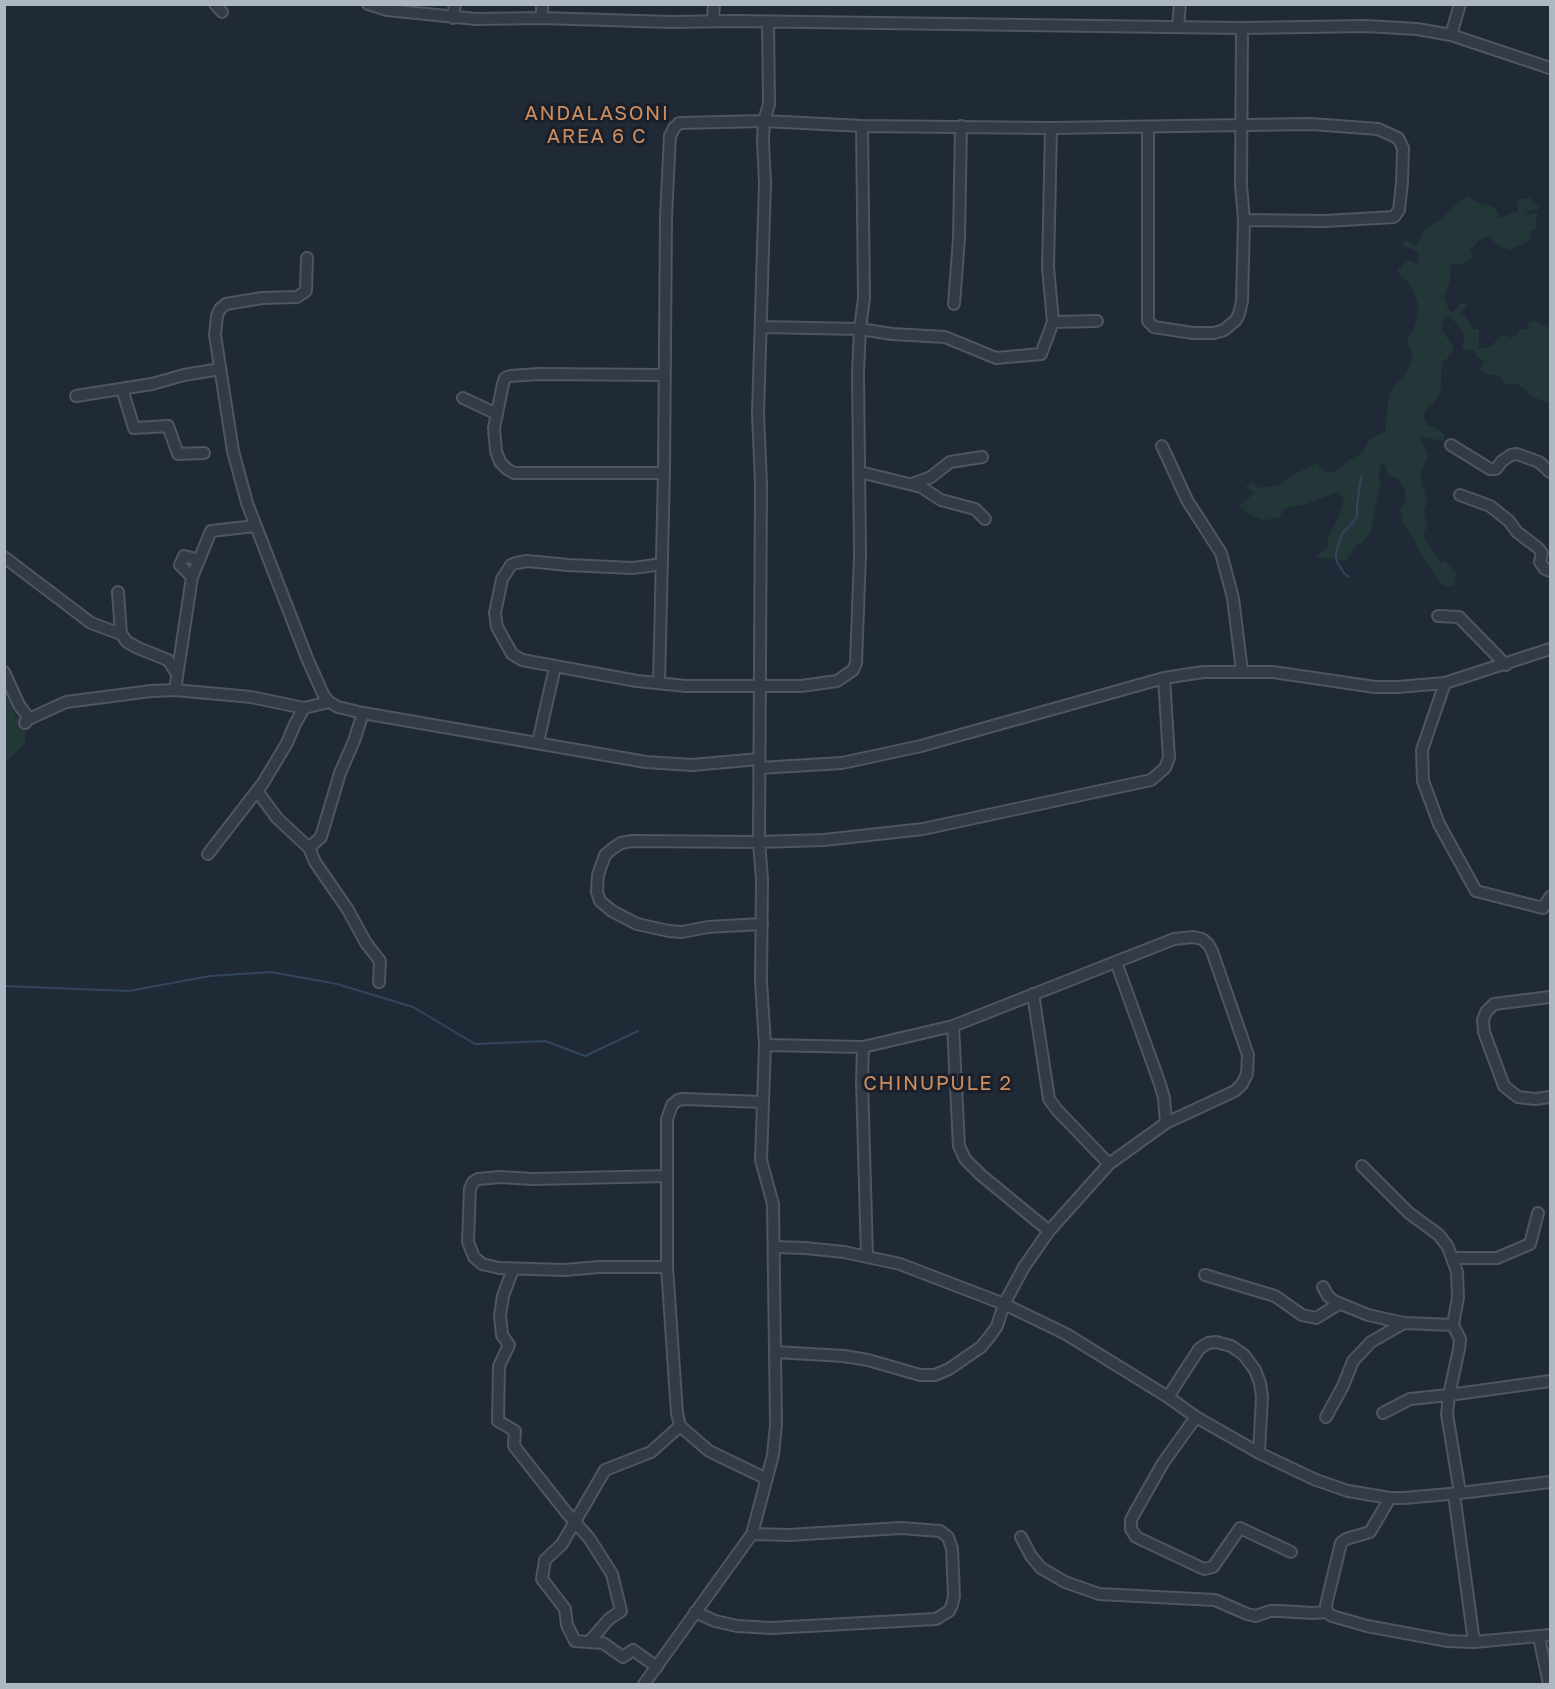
<!DOCTYPE html>
<html>
<head>
<meta charset="utf-8">
<style>
	body { margin:0 }
	#map { position:relative; width:1555px; height:1689px; overflow:hidden; background:#202936; font-family:"Golos Text",sans-serif }
	canvas { display:block }
	.frame { position:absolute; inset:0; border:6px solid #adb6c3; pointer-events:none }
</style>
</head>
<body>
<div id="map">
<canvas width="1555" height="1689"></canvas>
<div class="frame"></div>
</div>
<script>
const context = document.querySelector('canvas').getContext('2d');
context.lineJoin = 'round';
function fill(path, color) { context.fillStyle = color; context.fill(path, 'evenodd'); }
const shape = rows => new Path2D(rows.map(r => 'M' + r).join(''));
function stroke(path, color, width, dash) { context.strokeStyle = color; context.lineWidth = width; context.lineCap = dash ? 'butt' : 'round'; context.setLineDash(dash || []); context.stroke(path); }
function label(font, color, halo, rows, align = 'center') {
  context.font = font + ' "Golos Text",sans-serif'; context.lineWidth = 6; context.setLineDash([]); context.textBaseline = 'middle'; context.strokeStyle = halo; context.fillStyle = color; for (const [text, x, y, turn = 0] of rows) {
    context.save(); context.translate(x, y); context.rotate((+turn || 0) * Math.PI / 180); context.textAlign = isNaN(turn) ? turn : align; if (halo) context.strokeText(text, 0, 0); context.fillText(text, 0, 0); context.restore();
  }
}
fill(shape([
	[1468,196,1478,203,1494,207,1500,218,1518,211,1517,200,1530,198,1541,208,1527,212,1525,215,1538,213,1535,225,1537,228,1530,231,1532,239,1510,250,1500,246,1487,236,1479,240,1470,250,1473,256,1470,260,1466,263,1450,265,1450,280,1444,297,1449,311,1453,312,1460,304,1466,303,1466,307,1459,315,1465,316,1473,329,1479,329,1479,349,1491,346,1503,334,1511,339,1511,336,1517,335,1519,330,1529,329,1528,323,1535,320,1550,329,1550,404,1533,397,1518,384,1506,385,1499,376,1485,374,1484,371,1479,370,1484,363,1483,360,1476,357,1474,351,1461,349,1465,337,1458,324,1448,317,1442,322,1441,329,1453,346,1453,353,1450,353,1447,359,1442,361,1441,390,1434,403,1425,411,1424,417,1427,425,1439,430,1445,436,1444,441,1422,437,1419,439,1424,445,1428,456,1420,475,1427,501,1424,511,1427,528,1423,532,1425,539,1441,563,1445,561,1457,573,1454,586,1447,586,1441,584,1424,559,1411,534,1403,524,1401,521,1403,515,1398,511,1406,502,1404,488,1399,480,1387,473,1385,465,1381,464,1379,472,1380,484,1374,516,1371,531,1364,541,1355,547,1346,561,1316,557,1329,546,1328,537,1338,519,1344,501,1339,491,1307,504,1284,509,1279,518,1264,520,1254,517,1239,506,1248,499,1254,492,1245,487,1252,483,1260,488,1279,485,1300,471,1317,463,1324,471,1333,473,1349,460,1362,453,1370,439,1385,432,1389,394,1394,385,1404,377,1410,365,1413,353,1407,341,1415,326,1419,307,1409,283,1397,271,1407,260,1417,264,1419,262,1418,251,1403,246,1404,239,1415,246,1419,242,1423,230,1440,220,1459,201],
	[4,687,16,717,25,723,25,744,5,763]
]), '#233638');
stroke(shape([
	[1349,577,1344,573,1336,560,1336,553,1342,534,1355,520,1357,515,1357,506,1361,477],
	[4,986,129,991,210,976,271,972,337,984,413,1007,475,1044,545,1041,585,1056,638,1031]
]), '#33455d', 2);
const street = shape([
	[215,4,222,12],
	[368,4,387,10,476,19,542,18,671,22,735,21,1242,28,1366,26,1417,29,1451,35,1550,68],
	[453,18,455,4],
	[542,18,542,4],
	[713,21,714,4],
	[1178,26,1180,4],
	[1451,35,1460,4],
	[1148,128,1148,321,1154,327,1193,333,1214,333,1224,330,1236,320,1239,314,1242,301,1244,220,1241,185,1242,28],
	[307,258,306,291,297,297,262,298,226,304,220,309,217,316,215,335,233,451,247,503,307,658,324,696,329,702,338,707,363,713,646,762,692,765,759,759],
	[954,304,959,238,961,126],
	[1053,322,1097,321],
	[762,327,860,329,892,334,945,337,996,358,1041,354,1053,322,1048,267,1051,128],
	[122,389,134,428,168,426,178,454,204,453],
	[76,396,152,384,184,375,220,369],
	[463,398,497,414],
	[1451,445,1490,469,1496,469,1502,461,1511,455,1517,454,1539,462,1550,472],
	[1162,446,1187,500,1221,553,1233,598,1242,671],
	[860,472,921,487,941,500,975,509,985,519],
	[664,473,514,473,507,469,500,462,496,451,494,428,503,384,505,378,510,376,538,374,665,375],
	[912,484,931,477,950,462,982,457],
	[1460,495,1490,506,1509,521,1517,532,1538,548,1542,553,1540,562,1545,569,1550,571],
	[4,557,91,623,121,634],
	[199,560,211,531,255,526],
	[662,564,633,568,568,565,527,561,516,563,511,565,502,579,495,613,497,627,512,654,522,660,637,681,686,686,801,686,837,681,853,670,856,663,860,555,858,373,860,329,864,298,862,126],
	[118,592,121,634,127,642,138,648,168,660,177,674],
	[1438,616,1459,617,1506,665],
	[4,672,19,705,28,717,25,723],
	[659,683,664,473,666,217,670,136,674,128,679,123,764,121,862,126,1051,128,1311,124,1378,129,1398,138,1403,148,1402,182,1399,210,1394,217,1325,221,1244,220],
	[1445,683,1422,750,1423,781,1439,824,1476,891,1543,908,1550,897],
	[175,690,192,577,180,565,184,556,199,560,192,577],
	[25,723,29,719,66,702,151,691,175,690,251,697,304,708,329,702],
	[538,742,555,667],
	[759,768,842,763,921,746,1164,678,1203,672,1273,672,1375,687,1397,687,1445,683,1550,649],
	[257,791,277,818,309,848,315,862,348,910,366,943,380,961,379,982],
	[309,848,321,837,340,773,354,741,363,713],
	[208,854,263,783,287,743,295,724,304,708],
	[762,924,708,927,682,932,669,931,637,924,612,911,600,901,597,892,598,875,605,855,612,849,621,843,632,841,759,842,824,840,923,829,1151,780,1165,768,1169,758,1164,678],
	[1116,962,1160,1084,1164,1098,1166,1123],
	[1033,994,1049,1099,1057,1110,1109,1164],
	[1550,997,1494,1004,1486,1012,1483,1020,1484,1032,1504,1086,1518,1097,1535,1099,1550,1097],
	[953,1026,959,1146,965,1159,981,1175,1049,1231],
	[765,1045,863,1047,953,1026,1174,939,1193,937,1202,939,1208,944,1212,951,1248,1055,1247,1074,1242,1084,1235,1091,1166,1123,1109,1164,1049,1231,1024,1267,1004,1304,997,1326,990,1336,981,1347,949,1369,935,1375,920,1375,868,1360,844,1356,775,1352],
	[863,1047,862,1081,867,1255],
	[762,1102,684,1099,678,1100,672,1105,667,1119,667,1267,677,1413,680,1426,709,1451,767,1479],
	[1362,1166,1409,1213,1439,1235,1448,1247,1457,1272,1458,1297,1453,1325,1460,1339,1459,1349,1449,1395,1410,1399,1383,1413],
	[667,1176,533,1179,500,1177,478,1179,473,1182,470,1189,468,1242,474,1257,482,1264,499,1268,564,1270,599,1267,667,1267],
	[775,1247,805,1248,844,1252,900,1264,1004,1304,1066,1334,1168,1397,1196,1417,1259,1453,1316,1480,1348,1491,1390,1498,1404,1498,1460,1493,1550,1482],
	[1453,1258,1497,1258,1530,1244,1538,1213],
	[513,1269,503,1296,500,1315,502,1335,509,1345,499,1366,498,1421,515,1431,514,1446,566,1512,589,1538,612,1574,621,1611,609,1619,589,1642],
	[1205,1275,1275,1296,1302,1315,1316,1318,1339,1304],
	[1323,1287,1328,1296,1334,1301,1368,1315,1404,1323,1453,1325],
	[1168,1397,1199,1349,1208,1343,1216,1342,1231,1346,1244,1355,1255,1370,1260,1383,1262,1397,1259,1453],
	[1196,1417,1163,1463,1134,1514,1131,1520,1131,1529,1136,1537,1204,1569,1213,1567,1240,1528,1291,1552],
	[1326,1417,1343,1386,1353,1361,1371,1342,1404,1323],
	[1460,1493,1447,1414,1449,1395,1550,1381],
	[1454,1494,1474,1642],
	[1390,1498,1370,1532,1346,1539,1341,1543,1326,1605,1327,1612,1332,1616,1367,1626,1448,1641,1474,1642,1550,1635],
	[1021,1537,1031,1556,1041,1568,1065,1582,1099,1594,1215,1600,1247,1614,1256,1616,1270,1611,1280,1611,1313,1613,1327,1612],
	[695,1612,715,1621,737,1626,771,1628,936,1619,949,1611,952,1605,954,1596,952,1549,948,1537,940,1531,901,1528,789,1535,752,1534],
	[1539,1637,1549,1684],
	[657,1667,633,1650,623,1657,603,1643,575,1641,567,1625,565,1609,542,1579,545,1560,562,1544,605,1470,651,1452,680,1426],
	[644,1684,752,1534,773,1455,776,1425,773,1204,761,1160,765,1045,761,981,762,879,759,842,761,484,758,414,765,183,763,141,764,121,769,104,768,22]
]);
stroke(street, '#4e5661', 14);
stroke(street, '#333b46', 10);
context.letterSpacing = '1.5px';
label('20px', '#d08d5c', '#19202b', [
	["ANDALASONI",597,114],
	["AREA 6 C",597,137],
	["CHINUPULE 2",938,1084]
]);
context.letterSpacing = '0px';
</script>
</body>
</html>
